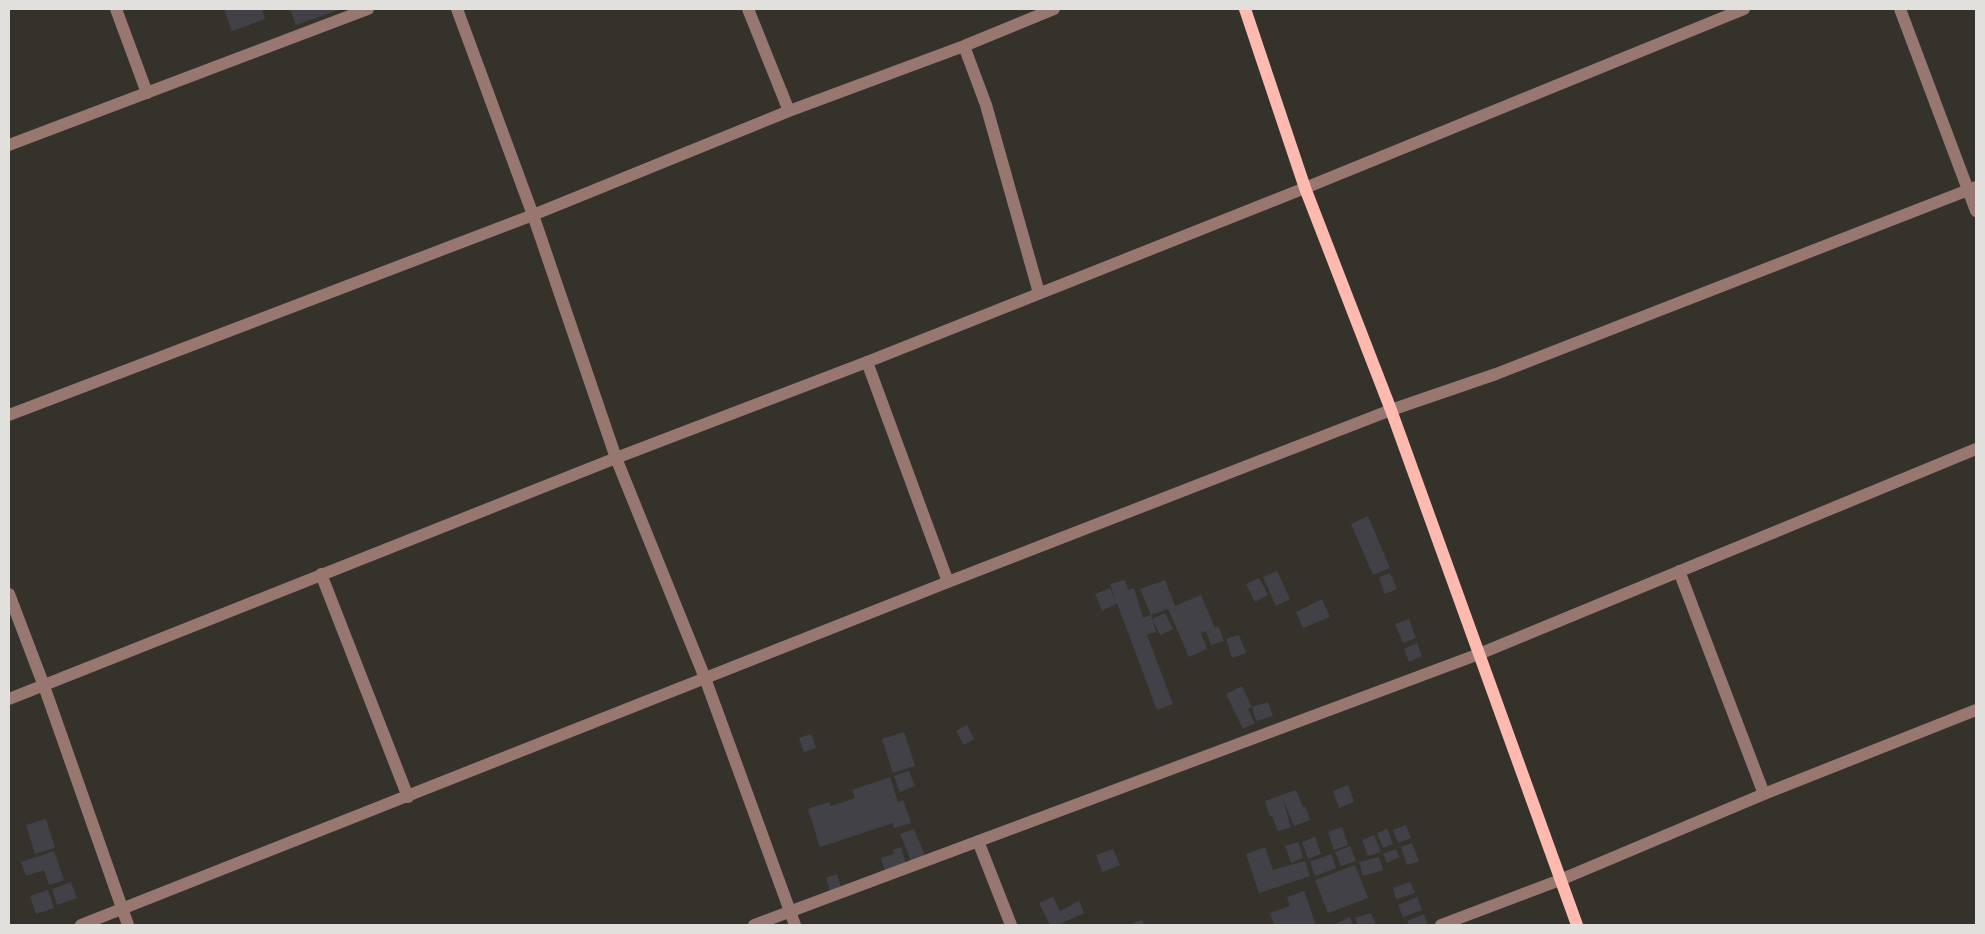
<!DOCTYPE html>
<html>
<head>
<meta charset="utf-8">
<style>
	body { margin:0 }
	#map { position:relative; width:1985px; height:934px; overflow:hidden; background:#35322c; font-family:Literata,serif }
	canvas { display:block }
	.frame { position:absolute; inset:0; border:10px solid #e1e0dc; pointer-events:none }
</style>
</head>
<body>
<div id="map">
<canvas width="1985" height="934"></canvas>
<div class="frame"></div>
</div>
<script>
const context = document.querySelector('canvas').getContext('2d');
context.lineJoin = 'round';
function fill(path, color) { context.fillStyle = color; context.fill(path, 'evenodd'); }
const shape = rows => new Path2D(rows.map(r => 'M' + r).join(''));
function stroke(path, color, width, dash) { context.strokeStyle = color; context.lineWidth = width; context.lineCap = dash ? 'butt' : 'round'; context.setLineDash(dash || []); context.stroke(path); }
fill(shape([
	[224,9,262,9,265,19,232,31],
	[290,9,341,9,296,25],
	[1368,516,1390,568,1373,575,1351,524],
	[1277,571,1290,599,1276,606,1263,577],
	[1390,573,1397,589,1385,594,1379,577],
	[1259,578,1268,595,1255,602,1246,584],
	[1125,580,1128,590,1134,588,1143,618,1151,615,1140,589,1165,580,1175,606,1201,595,1215,628,1218,626,1224,641,1211,645,1206,631,1201,633,1207,649,1189,657,1168,609,1151,615,1156,632,1147,635,1173,704,1157,710,1117,603,1102,611,1095,594,1110,588,1116,601,1110,584],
	[1322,599,1330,617,1303,628,1296,612],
	[1165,613,1173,629,1160,635,1152,619],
	[1409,619,1416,638,1403,643,1395,624],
	[1239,635,1246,653,1232,658,1226,639],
	[1417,643,1422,656,1409,662,1404,649],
	[1242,686,1252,707,1248,709,1255,723,1243,729,1226,694],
	[1268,702,1273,716,1256,721,1252,707],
	[967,725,974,739,964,745,956,731],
	[904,732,915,766,893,773,882,739],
	[811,734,816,748,804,752,799,738],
	[909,771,915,786,900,792,894,776],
	[890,777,898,802,903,800,911,823,894,828,893,823,820,847,808,809,829,802,831,806,855,798,852,790],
	[1348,785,1354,802,1339,808,1333,791],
	[1296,790,1303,807,1305,806,1310,820,1294,826,1282,797,1291,827,1278,831,1272,816,1270,817,1265,801],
	[46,819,55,848,35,854,26,825],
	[1406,825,1411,838,1398,843,1393,830],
	[1342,827,1348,845,1334,850,1328,832],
	[914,829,926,858,912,863,900,834],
	[1387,829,1393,844,1383,848,1377,833],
	[1374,835,1381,852,1368,856,1362,840],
	[1315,837,1321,854,1308,859,1302,842],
	[1298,842,1303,858,1291,863,1285,846],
	[1412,843,1419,861,1407,865,1401,847],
	[1350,846,1356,861,1341,866,1335,852],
	[901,847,906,864,885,871,881,858,894,854,893,850],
	[1265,847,1273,870,1305,861,1310,876,1259,893,1246,854],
	[1113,849,1120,865,1102,872,1096,855],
	[1396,849,1399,857,1387,863,1383,854],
	[54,851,64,880,49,885,44,870,26,876,21,862],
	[1331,854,1336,868,1315,876,1310,862],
	[1379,857,1383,870,1363,876,1359,862],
	[1355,865,1368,898,1328,913,1315,880],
	[837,874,841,888,830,891,826,878],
	[71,882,77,898,57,905,52,889],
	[1410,882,1415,893,1396,899,1393,888],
	[48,890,54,908,36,914,30,896],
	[1304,891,1316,925,1274,925,1270,913,1290,906,1287,897],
	[1053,897,1060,911,1079,901,1084,913,1058,925,1050,925,1039,903],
	[1417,897,1422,910,1403,917,1398,905],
	[1371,913,1376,925,1358,925,1355,918],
	[1424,914,1428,925,1409,925,1407,921],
	[1350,917,1353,925,1336,925,1335,924],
	[1142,920,1144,925,1128,925]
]), '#424148');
stroke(shape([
	[116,9,147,93],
	[457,9,533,215,616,458,705,678,795,925],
	[748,9,789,111],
	[1900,9,1976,211],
	[964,46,986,105,1039,293],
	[9,145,368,9],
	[867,362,948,582],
	[9,415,533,215,789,111,964,46,1054,9],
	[1679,571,1764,794],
	[321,574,408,797],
	[9,594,44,686,128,925],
	[9,699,616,458,867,362,1305,188,1744,9],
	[978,841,1011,925],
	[81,925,948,582,1391,410,1496,374,1976,187],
	[754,925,1479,654,1976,449],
	[1441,925,1560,880,1764,794,1976,710]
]), '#987771', 12);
stroke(shape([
	[1245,9,1305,188,1391,410,1577,925]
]), '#ffbaaf', 12);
</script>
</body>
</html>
